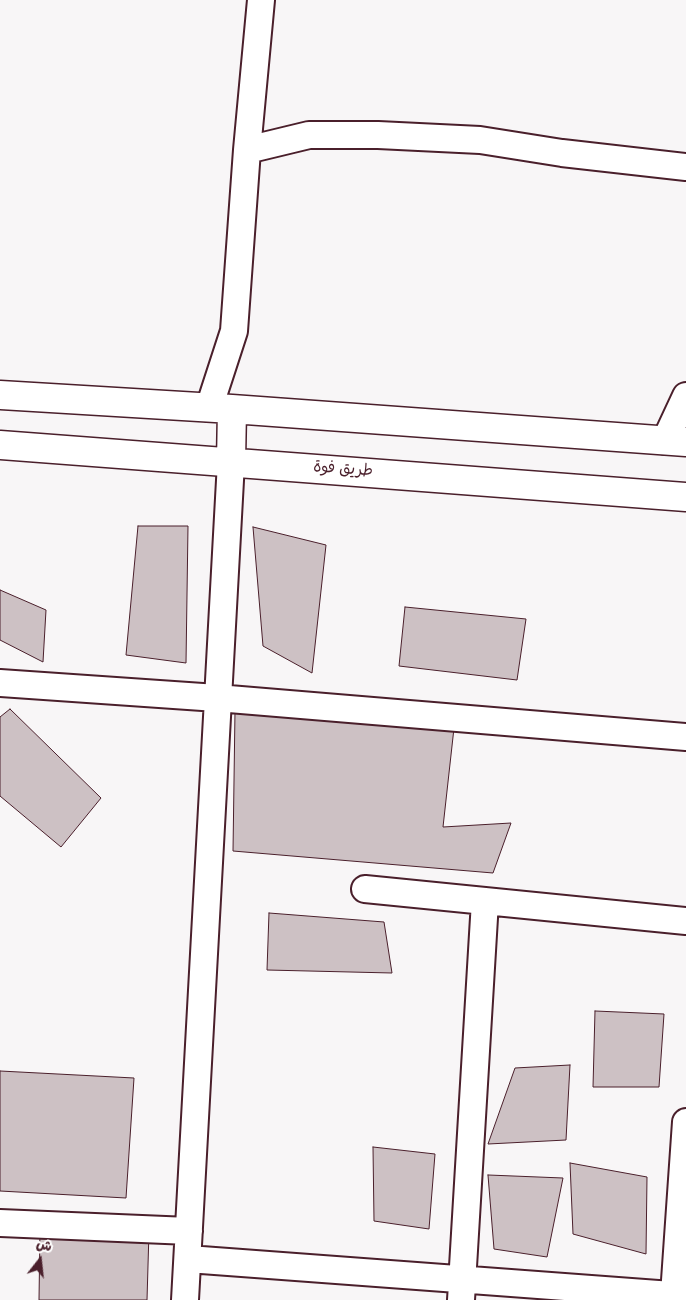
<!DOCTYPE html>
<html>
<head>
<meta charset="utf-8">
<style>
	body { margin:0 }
	#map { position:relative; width:686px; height:1300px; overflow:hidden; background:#f8f6f7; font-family:Mynerve,"Playpen Sans Arabic",sans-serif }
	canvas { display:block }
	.north { position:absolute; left:15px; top:1235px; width:50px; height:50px; -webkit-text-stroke:4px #fff; paint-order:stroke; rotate:16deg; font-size:14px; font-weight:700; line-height:20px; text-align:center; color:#4a1f2b }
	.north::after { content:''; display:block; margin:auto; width:18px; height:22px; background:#4a1f2b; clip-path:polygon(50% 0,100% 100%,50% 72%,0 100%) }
</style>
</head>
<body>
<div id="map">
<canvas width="686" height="1300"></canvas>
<div class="north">ش</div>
</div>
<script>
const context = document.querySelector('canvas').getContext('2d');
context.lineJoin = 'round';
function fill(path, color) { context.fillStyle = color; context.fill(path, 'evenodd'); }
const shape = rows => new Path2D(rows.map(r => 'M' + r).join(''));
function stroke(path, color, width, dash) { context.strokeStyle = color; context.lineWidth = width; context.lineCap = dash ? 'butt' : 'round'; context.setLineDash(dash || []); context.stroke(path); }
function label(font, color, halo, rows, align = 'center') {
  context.font = font + ' Mynerve,"Playpen Sans Arabic",sans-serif'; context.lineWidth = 4; context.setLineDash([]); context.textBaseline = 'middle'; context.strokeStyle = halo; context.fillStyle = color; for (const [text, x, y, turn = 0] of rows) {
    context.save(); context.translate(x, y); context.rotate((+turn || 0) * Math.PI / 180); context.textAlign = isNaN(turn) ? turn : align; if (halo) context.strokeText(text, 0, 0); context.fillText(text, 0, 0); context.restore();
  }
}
const building = shape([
	[138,526,188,526,186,663,126,655,138,526],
	[253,527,326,545,312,673,263,646,253,527],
	[0,590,46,610,43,662,0,640,0,590],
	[405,607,526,619,517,680,399,666,405,607],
	[10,709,101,798,61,847,0,796,0,717,10,709],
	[235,711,454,728,443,827,511,823,493,873,233,851,235,711],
	[269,913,384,922,392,973,267,970,269,913],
	[595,1011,664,1014,659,1087,593,1087,595,1011],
	[570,1065,566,1140,488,1144,515,1068,570,1065],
	[0,1071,134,1078,126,1198,0,1191,0,1071],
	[373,1147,435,1154,429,1229,374,1221,373,1147],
	[570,1163,647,1177,646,1254,573,1234,570,1163],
	[488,1175,563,1178,547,1257,494,1249,488,1175],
	[40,1230,149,1231,147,1300,39,1300,40,1230]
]);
fill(building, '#cdc1c4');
stroke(building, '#4a1f2b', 1);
const minor = shape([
	[247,150,309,135,378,135,480,140,562,153,686,167],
	[209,408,234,331,247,150,261,0],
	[665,441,686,396],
	[0,683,217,698,686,737],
	[365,889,686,921],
	[0,1223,189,1231],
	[188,1259,686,1296],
	[674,1295,686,1122],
	[185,1300,231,462],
	[461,1300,485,901]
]);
const highway = shape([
	[0,395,232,409,686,442],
	[0,445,686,497],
	[231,462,232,409]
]);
stroke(minor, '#4a1f2b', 30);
stroke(highway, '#4a1f2b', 31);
stroke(minor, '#fff', 26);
stroke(highway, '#fff', 28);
label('16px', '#4a1f2b', '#fff', [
	["طريق فوة",343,470,4]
]);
</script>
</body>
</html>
